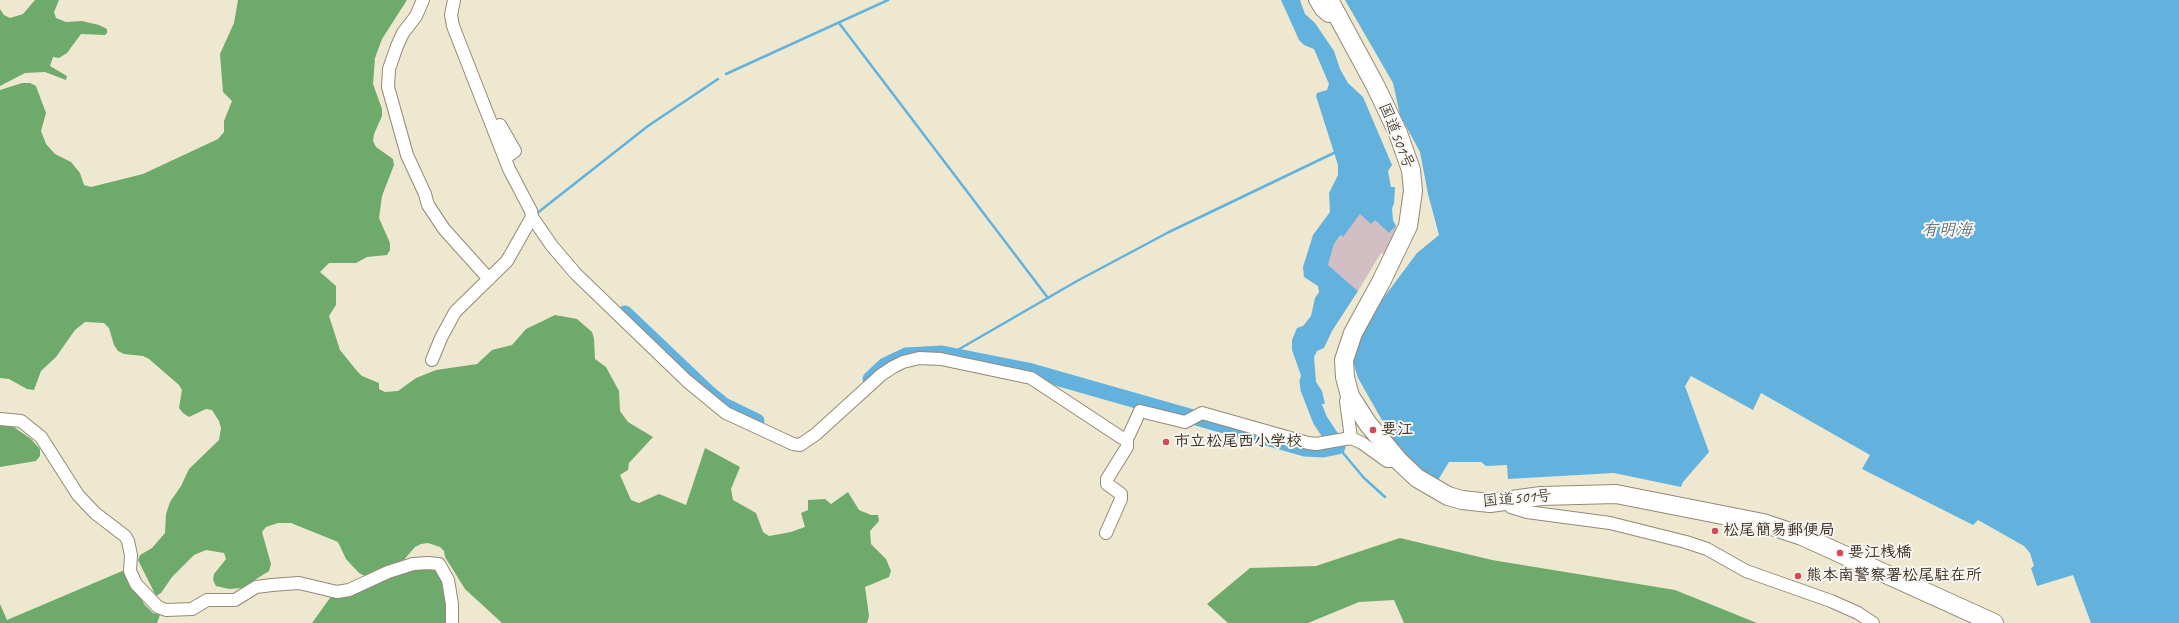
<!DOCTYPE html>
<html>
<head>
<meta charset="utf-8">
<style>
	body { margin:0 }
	canvas { display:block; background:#eee8d0 }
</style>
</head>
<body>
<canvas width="2179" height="623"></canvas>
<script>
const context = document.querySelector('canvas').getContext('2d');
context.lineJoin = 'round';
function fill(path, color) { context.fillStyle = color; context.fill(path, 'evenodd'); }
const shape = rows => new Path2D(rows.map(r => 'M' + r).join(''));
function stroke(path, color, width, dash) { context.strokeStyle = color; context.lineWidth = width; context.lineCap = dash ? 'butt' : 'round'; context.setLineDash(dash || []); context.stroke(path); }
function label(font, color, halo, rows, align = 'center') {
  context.font = font + ' Caveat,"Klee One",sans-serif'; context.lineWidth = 4; context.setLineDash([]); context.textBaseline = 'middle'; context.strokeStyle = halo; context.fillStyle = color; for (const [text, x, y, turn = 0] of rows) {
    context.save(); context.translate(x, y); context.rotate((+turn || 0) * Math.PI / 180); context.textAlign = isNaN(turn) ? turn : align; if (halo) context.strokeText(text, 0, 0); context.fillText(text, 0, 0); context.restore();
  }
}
fill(shape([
	[1360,214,1375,220,1389,233,1396,226,1397,228,1385,254,1381,253,1358,291,1328,265,1334,244,1342,235,1343,236]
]), '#d2bec3');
fill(shape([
	[35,0,59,0,54,12,56,18,66,22,82,21,99,25,107,29,107,33,105,35,81,34,67,53,59,58,53,57,50,66,67,76,66,80,45,72,25,73,0,86,0,9,4,15,10,18,23,14],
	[238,0,407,0,382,39,375,58,373,84,382,109,382,116,374,134,373,141,376,147,393,159,394,165,382,196,379,218,390,243,390,250,387,255,367,257,356,263,329,263,320,272,336,286,336,305,329,316,340,350,357,371,362,376,379,383,379,389,385,392,398,391,416,378,436,370,477,364,492,350,512,345,526,329,555,315,577,319,592,332,594,339,595,359,606,367,619,391,620,411,628,422,653,437,629,463,628,470,620,475,631,500,639,503,659,494,686,505,705,448,740,467,731,489,733,500,756,513,763,532,769,536,791,532,805,527,801,513,808,510,808,500,825,499,831,504,848,492,859,510,871,515,878,515,879,521,870,531,871,544,886,559,891,571,889,577,865,587,869,616,867,623,502,623,465,589,445,557,444,551,440,547,428,543,421,544,415,547,402,562,372,577,365,576,359,573,346,559,338,542,291,523,278,523,266,527,262,532,271,564,269,571,242,588,229,589,216,586,213,580,214,574,226,559,224,553,206,550,194,555,172,577,161,593,156,596,138,560,140,555,152,548,165,533,166,514,170,502,181,486,189,469,219,440,221,428,219,421,212,410,206,409,189,417,183,413,179,408,182,390,179,385,149,359,143,356,124,354,118,351,114,345,109,328,104,323,85,322,75,330,56,357,41,371,34,390,27,389,9,379,0,378,0,90,22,83,30,83,36,86,46,113,41,131,46,144,55,154,71,162,80,173,84,185,91,187,143,174,218,139,224,132,224,121,232,101,223,92,220,54,234,23],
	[0,423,8,423,31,439,40,449,40,456,36,461,0,467],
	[1400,538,1492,560,1675,590,1757,623,1404,623,1394,600,1359,602,1308,623,1228,623,1207,604,1250,568,1316,566],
	[441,568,453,623,312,623,330,598,414,569],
	[127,569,144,604,153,613,160,615,157,623,0,623,0,604,7,620]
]), '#6eaa6b');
fill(shape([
	[1281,0,1300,0,1305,14,1315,23,1334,51,1340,69,1348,83,1363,97,1392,165,1388,171,1391,187,1395,187,1394,204,1392,208,1393,220,1396,226,1389,233,1375,220,1371,224,1360,214,1343,237,1341,235,1334,244,1328,265,1358,291,1332,331,1324,348,1317,351,1314,357,1316,382,1322,391,1325,404,1322,404,1315,399,1310,401,1292,350,1292,340,1297,328,1303,326,1311,316,1315,298,1319,292,1318,286,1304,277,1303,267,1313,235,1330,212,1329,193,1338,175,1338,165,1316,96,1317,93,1327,90,1329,84,1314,49,1304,45,1299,40],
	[1345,0,2179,0,2179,623,2091,623,2073,575,2037,586,2031,568,2034,566,2030,553,2024,546,1978,520,1973,525,1862,469,1870,455,1761,393,1753,410,1691,376,1685,386,1709,452,1683,482,1681,487,1614,473,1508,479,1507,465,1486,466,1481,462,1449,462,1438,480,1430,478,1405,458,1395,443,1358,378,1353,362,1358,341,1370,316,1417,253,1439,235,1428,194,1420,152,1400,115,1393,83]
]), '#63b2dd');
stroke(shape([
	[839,23,1048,298],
	[726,74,888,0],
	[536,214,648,126,718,79],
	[949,355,1077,281,1169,232,1338,151],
	[1338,447,1364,478,1385,497]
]), '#63b2dd', 2.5);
stroke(shape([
	[625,313,708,392,724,405,757,421],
	[870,379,885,365,906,355,942,353,1028,370,1305,449,1323,450,1338,447,1320,420,1308,389,1307,381]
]), '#63b2dd', 15);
const minor = shape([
	[423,0,416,16,403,33,397,46,389,69,388,87,407,155,425,194,428,205,444,229,489,279],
	[454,0,451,15,453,26,509,169,531,211,532,217,552,246,576,274,687,381,726,413,793,444,800,445,816,434,881,375,893,367,903,362,919,358,941,359,1031,378,1122,438,1127,438,1129,435,1140,411,1185,422,1202,413,1308,443,1316,444,1351,438,1362,443,1387,461,1399,461],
	[1315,0,1321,10,1328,16,1337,15],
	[500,125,515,151,505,158],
	[432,360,441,338,455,312,507,261,532,217],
	[1350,396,1346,401,1351,438],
	[0,419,21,421,41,437,78,495,95,513,125,536,128,541,131,555,130,571,136,584,158,607,166,610,192,609,207,600,235,600,256,587,272,585,299,583,337,592,349,590,388,572,413,564,428,563,439,564,448,580,452,604,452,623],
	[1506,502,1511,507,1527,512,1610,523,1686,542,1707,549,1746,571,1831,601,1858,613,1873,623],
	[1106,533,1121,499,1121,494,1107,484,1107,479,1127,447,1127,438]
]);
const highway = shape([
	[1329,0,1375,85,1398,133,1411,170,1413,191,1408,226,1381,282,1353,333,1344,360,1345,377,1350,396,1368,424,1399,461,1417,478,1448,496,1462,500,1490,503,1541,496,1616,494,1763,523,1802,536,1994,623]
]);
stroke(minor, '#948977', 14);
stroke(highway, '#948977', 20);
stroke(minor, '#fff', 12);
stroke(highway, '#fff', 18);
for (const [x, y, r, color] of [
	[1373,430,4,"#d1495b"],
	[1166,442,4,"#d1495b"],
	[1715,531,4,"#d1495b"],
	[1840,553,4,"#d1495b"],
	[1798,576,4,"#d1495b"]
]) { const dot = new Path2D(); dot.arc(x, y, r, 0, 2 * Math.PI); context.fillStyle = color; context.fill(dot); stroke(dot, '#f6f6f2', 1.5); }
label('16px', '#3b2a1e', '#f6f6f2', [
	["国道501号",1396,136,68],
	["国道501号",1517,499,-5]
]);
label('bold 16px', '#3b2a1e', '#f6f6f2', [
	["要江",1381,430],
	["市立松尾西小学校",1174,442],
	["松尾簡易郵便局",1723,531],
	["要江桟橋",1848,553],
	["熊本南警察署松尾駐在所",1806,576]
], 'left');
label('italic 17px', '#495a61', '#f6f6f2', [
	["有明海",1947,231]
]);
</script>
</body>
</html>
